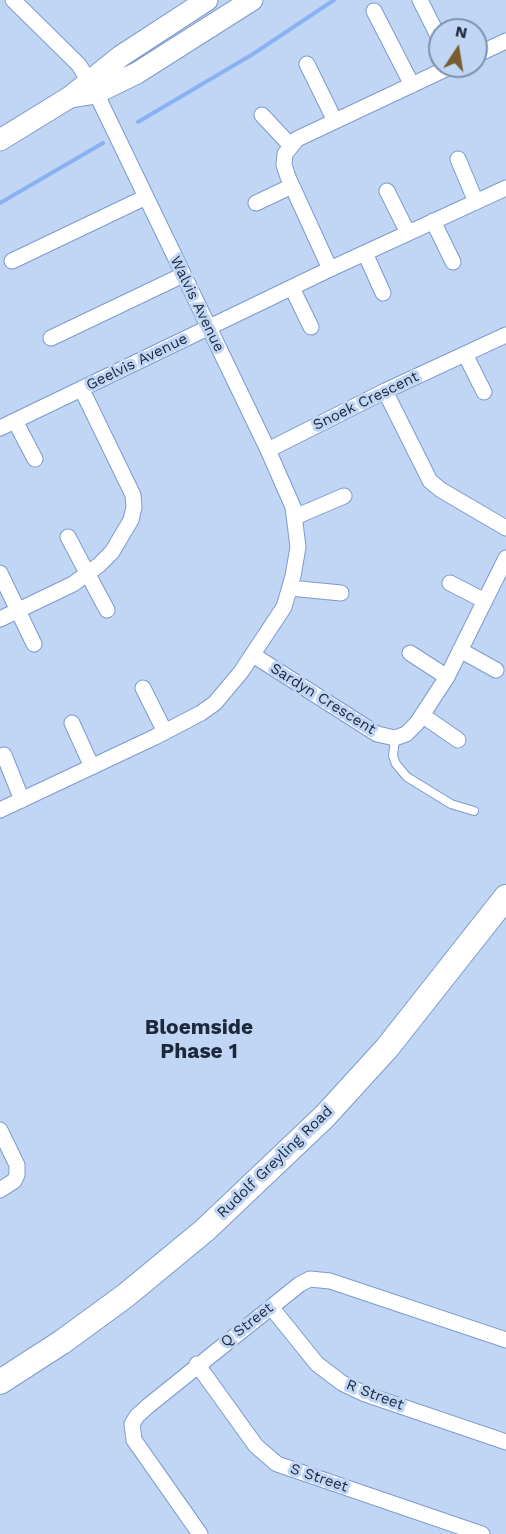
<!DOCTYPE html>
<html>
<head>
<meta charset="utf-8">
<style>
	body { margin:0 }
	#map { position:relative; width:506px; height:1534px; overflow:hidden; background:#c1d5f5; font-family:"Work Sans",sans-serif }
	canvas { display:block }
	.north { position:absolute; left:428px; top:18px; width:60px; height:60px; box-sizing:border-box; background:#c1d5f5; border:2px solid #7f90ab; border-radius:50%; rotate:12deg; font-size:16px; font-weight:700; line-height:24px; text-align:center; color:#1c283c }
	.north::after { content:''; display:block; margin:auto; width:21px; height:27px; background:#785d30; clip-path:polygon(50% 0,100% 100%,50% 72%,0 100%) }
</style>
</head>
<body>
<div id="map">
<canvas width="506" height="1534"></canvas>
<div class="north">N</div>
</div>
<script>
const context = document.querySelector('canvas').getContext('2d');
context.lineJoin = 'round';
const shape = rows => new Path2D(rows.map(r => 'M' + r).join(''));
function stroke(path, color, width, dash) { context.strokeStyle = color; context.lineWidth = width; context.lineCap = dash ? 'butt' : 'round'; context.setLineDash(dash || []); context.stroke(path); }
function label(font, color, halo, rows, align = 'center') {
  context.font = font + ' "Work Sans",sans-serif'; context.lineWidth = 6; context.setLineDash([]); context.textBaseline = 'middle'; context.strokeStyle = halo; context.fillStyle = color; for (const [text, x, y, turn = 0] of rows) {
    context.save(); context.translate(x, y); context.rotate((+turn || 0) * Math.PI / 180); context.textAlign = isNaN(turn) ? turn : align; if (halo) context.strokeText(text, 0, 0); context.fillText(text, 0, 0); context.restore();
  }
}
stroke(shape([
	[138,122,253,54,334,0],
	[0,203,103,143]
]), '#89b2f2', 4);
const lane = shape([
	[395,738,393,756,396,764,407,777,451,804,474,811]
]);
const street = shape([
	[420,0,440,40],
	[374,11,412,85],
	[476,55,506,41],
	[307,64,335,121],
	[262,115,290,145],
	[458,159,476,202],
	[387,191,408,233],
	[256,203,292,186],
	[433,221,453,262],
	[365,253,383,293],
	[12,261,146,197],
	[330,269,288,177,284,165,285,154,297,139,452,66],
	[292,288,311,327],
	[51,338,183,275],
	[465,354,484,392],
	[385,391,430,481,441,490,506,528],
	[15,421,35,459],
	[0,428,330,269,506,188],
	[268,450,385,391,506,335],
	[295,517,344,496],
	[68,537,107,610],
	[0,573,34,644],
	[450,583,485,601],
	[290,588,341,593],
	[0,619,73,584,99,565,112,552,131,520,134,507,133,495,82,390],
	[460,650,496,670],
	[410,653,447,677],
	[253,655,377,734,395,738,406,734,417,723,447,677,506,558],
	[143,688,165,732],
	[422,715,458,740],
	[72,723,92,767],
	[4,755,22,800],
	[0,810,155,737,201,713,215,703,241,672,284,607,293,576,298,547,293,507,268,450,96,93,79,65,13,0],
	[0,1130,17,1165,17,1175,14,1181,0,1190],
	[271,1307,317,1364,342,1383,365,1394,506,1442],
	[197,1364,256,1446,277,1464,482,1534],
	[200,1534,134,1440,132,1424,137,1416,148,1406,300,1284,310,1279,330,1281,506,1340]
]);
const secondary = shape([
	[71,97,96,93,137,73,252,0],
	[0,140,70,97,121,56,207,0]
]);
const primary = shape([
	[0,1382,62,1342,125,1296,205,1230,325,1116,387,1048,506,897]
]);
stroke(lane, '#7c9bcc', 10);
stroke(street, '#7c9bcc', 17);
stroke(secondary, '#7c9bcc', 23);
stroke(primary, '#7c9bcc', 26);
stroke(lane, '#fff', 8);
stroke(street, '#fff', 15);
stroke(secondary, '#fff', 21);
stroke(primary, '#fff', 24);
label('15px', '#1c283c', '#c1d5f5', [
	["Walvis Avenue",197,304,64],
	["Geelvis Avenue",137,362,-26],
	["Snoek Crescent",366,401,-26],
	["Sardyn Crescent",323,699,32],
	["Rudolf Greyling Road",275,1162,-44],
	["Q Street",247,1325,-38],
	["R Street",375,1395,21],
	["S Street",319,1478,19]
]);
label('bold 21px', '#1c283c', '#c1d5f5', [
	["Bloemside",199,1028],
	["Phase 1",199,1052]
]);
</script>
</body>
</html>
